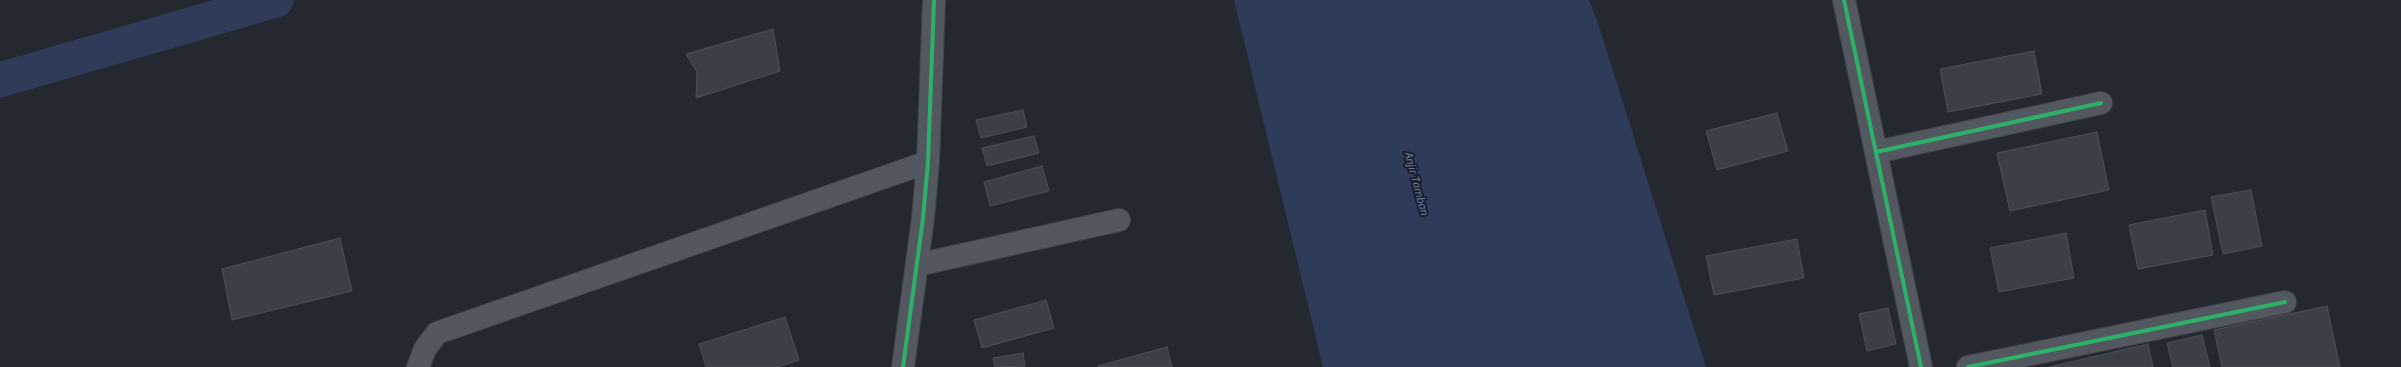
<!DOCTYPE html>
<html>
<head>
<meta charset="utf-8">
<style>
	body { margin:0 }
	canvas { display:block; background:#242831 }
</style>
</head>
<body>
<canvas width="2401" height="367"></canvas>
<script>
const context = document.querySelector('canvas').getContext('2d');
context.lineJoin = 'round';
function fill(path, color) { context.fillStyle = color; context.fill(path, 'evenodd'); }
const shape = rows => new Path2D(rows.map(r => 'M' + r).join(''));
function stroke(path, color, width, dash) { context.strokeStyle = color; context.lineWidth = width; context.lineCap = dash ? 'butt' : 'round'; context.setLineDash(dash || []); context.stroke(path); }
function label(font, color, halo, rows, align = 'center') {
  context.font = font + ' "Open Sans",sans-serif'; context.lineWidth = 4; context.setLineDash([]); context.textBaseline = 'middle'; context.strokeStyle = halo; context.fillStyle = color; for (const [text, x, y, turn = 0] of rows) {
    context.save(); context.translate(x, y); context.rotate((+turn || 0) * Math.PI / 180); context.textAlign = isNaN(turn) ? turn : align; if (halo) context.strokeText(text, 0, 0); context.fillText(text, 0, 0); context.restore();
  }
}
fill(shape([
	[1234,0,1589,0,1597,20,1706,367,1323,367]
]), '#2e3c59');
stroke(shape([
	[0,80,276,0]
]), '#2e3c59', 35);
const building = shape([
	[773,29,780,71,696,98,697,72,686,54,773,29],
	[2034,51,2042,94,1948,112,1940,69,2034,51],
	[1023,110,1027,127,981,138,976,120,1023,110],
	[1777,113,1788,151,1717,170,1706,131,1777,113],
	[2097,132,2109,190,2010,211,1997,153,2097,132],
	[1034,136,1039,153,987,166,982,148,1034,136],
	[1042,166,1049,191,990,206,984,182,1042,166],
	[2251,190,2262,246,2223,254,2211,197,2251,190],
	[2205,210,2213,255,2138,269,2129,225,2205,210],
	[2066,233,2074,278,1999,292,1990,248,2066,233],
	[340,238,352,291,232,320,222,269,340,238],
	[1797,239,1804,278,1714,295,1706,256,1797,239],
	[1046,300,1054,328,982,348,974,320,1046,300],
	[2327,306,2340,367,2222,367,2214,330,2327,306],
	[1888,308,1896,344,1867,351,1859,314,1888,308],
	[785,317,799,360,778,367,706,367,699,344,785,317],
	[2202,335,2210,367,2173,367,2167,343,2202,335],
	[2148,344,2153,367,2049,367,2148,344],
	[1167,347,1172,367,1098,367,1098,366,1167,347],
	[1023,353,1025,366,995,367,993,358,1023,353]
]);
fill(building, '#3b3f48');
stroke(building, '#4b505a', 1);
const minor = shape([
	[1844,0,1921,367],
	[1876,152,2101,103],
	[917,265,1119,220],
	[418,367,425,349,437,333,928,162],
	[903,367,923,218,928,162,934,0],
	[1968,367,2285,302]
]);
stroke(minor, '#40434a', 24);
stroke(minor, '#535760', 22);
stroke(shape([
	[1844,0,1921,367],
	[1876,152,2101,103],
	[903,367,923,218,928,162,934,0],
	[1968,367,2285,302]
]), '#2db169', 4);
label('italic 11px', '#7287ae', '#181e2b', [
	["Anjir Tamban",1416,184,75]
]);
</script>
</body>
</html>
